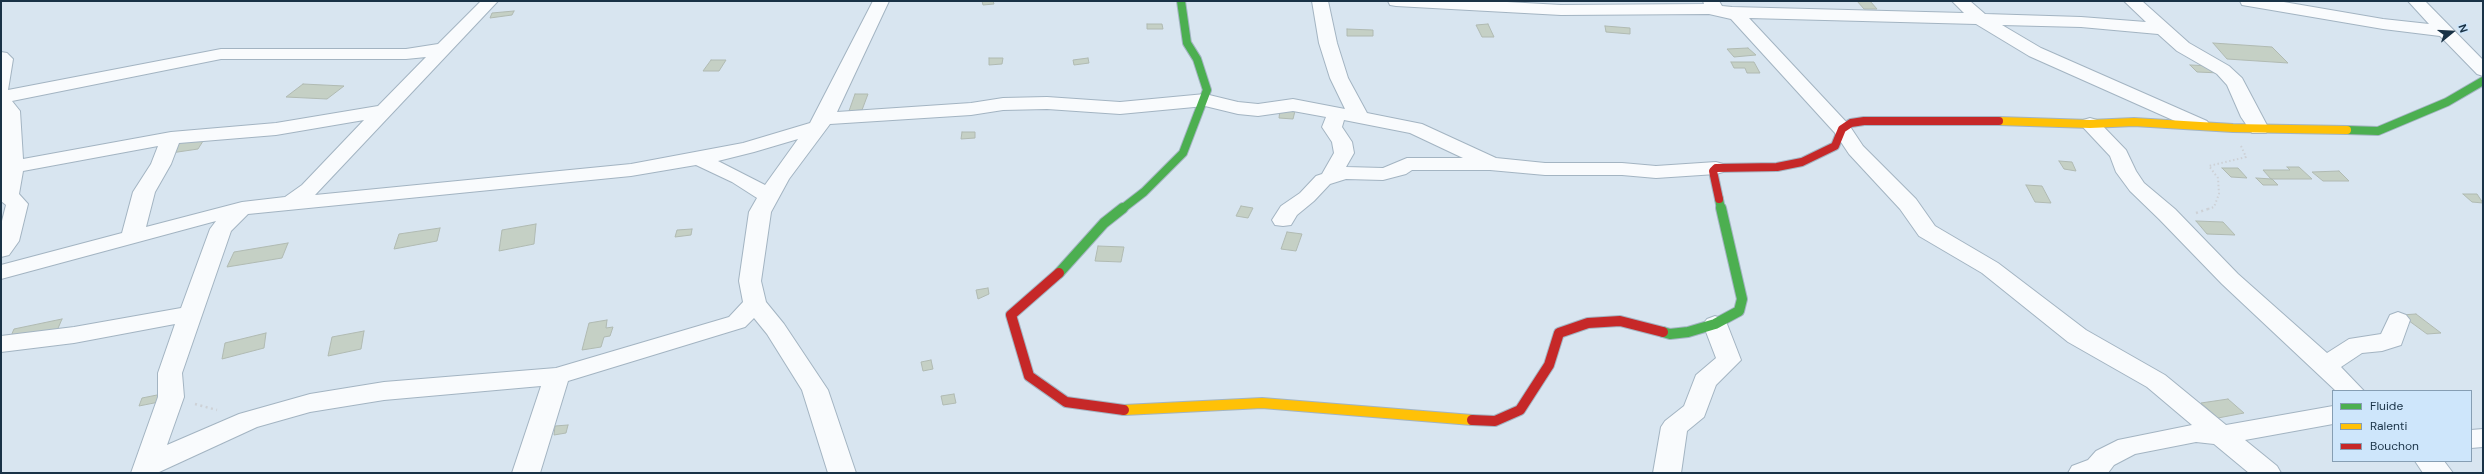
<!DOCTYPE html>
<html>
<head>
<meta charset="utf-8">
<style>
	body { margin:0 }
	#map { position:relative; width:2484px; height:474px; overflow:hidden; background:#d8e5f0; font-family:"DM Sans",sans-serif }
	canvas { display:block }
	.frame { position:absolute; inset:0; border:2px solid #193246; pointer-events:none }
	.legend { position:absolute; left:2332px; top:390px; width:140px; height:72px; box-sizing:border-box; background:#cee6fb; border:1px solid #869eb3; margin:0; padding:5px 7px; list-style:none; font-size:12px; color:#193246 }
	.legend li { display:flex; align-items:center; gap:8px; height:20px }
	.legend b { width:20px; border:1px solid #869eb3 }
	.north { position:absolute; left:2432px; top:12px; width:40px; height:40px; -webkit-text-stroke:3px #cee6fb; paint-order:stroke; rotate:72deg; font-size:11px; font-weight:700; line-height:16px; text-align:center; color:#193246 }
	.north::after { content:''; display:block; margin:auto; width:14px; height:18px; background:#193246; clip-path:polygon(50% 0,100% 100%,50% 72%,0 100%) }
</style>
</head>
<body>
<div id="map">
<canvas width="2484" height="474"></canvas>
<div class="frame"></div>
<ul class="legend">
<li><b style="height:5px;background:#4caf50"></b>Fluide</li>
<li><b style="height:5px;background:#ffc107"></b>Ralenti</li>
<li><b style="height:5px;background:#c62828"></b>Bouchon</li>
</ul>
<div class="north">N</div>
</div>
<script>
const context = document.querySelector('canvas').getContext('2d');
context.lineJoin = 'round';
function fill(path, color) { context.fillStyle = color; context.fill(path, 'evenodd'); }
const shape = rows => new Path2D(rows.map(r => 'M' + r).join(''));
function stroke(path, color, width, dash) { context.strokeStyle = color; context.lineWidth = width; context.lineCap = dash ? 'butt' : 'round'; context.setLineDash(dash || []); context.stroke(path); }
const building = shape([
	[982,1,993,1,994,4,983,5,982,1],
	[1857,1,1870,1,1877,9,1864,9,1857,1],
	[514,11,512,15,490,18,492,13,514,11],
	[1147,24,1162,24,1163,29,1147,29,1147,24],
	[1488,24,1494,37,1482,37,1476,25,1488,24],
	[1605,26,1630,28,1630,34,1606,32,1605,26],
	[1347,29,1373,30,1373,36,1347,36,1347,29],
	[2213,43,2272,47,2288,63,2227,59,2213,43],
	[1748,48,1756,55,1734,57,1727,49,1748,48],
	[989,58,1003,58,1002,64,989,65,989,58],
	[1088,58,1089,63,1074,65,1073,60,1088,58],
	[711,60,726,60,719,71,703,71,711,60],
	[1731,62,1754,62,1760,73,1747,73,1745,68,1734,68,1731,62],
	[2190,65,2213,66,2220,73,2197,72,2190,65],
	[303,84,344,86,327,99,286,97,303,84],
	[855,94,868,94,862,110,849,111,855,94],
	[1280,110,1295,111,1293,119,1279,118,1280,110],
	[962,132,975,132,975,138,961,139,962,132],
	[205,138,198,149,171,153,178,142,205,138],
	[2059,161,2072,162,2076,171,2064,169,2059,161],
	[2287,167,2299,167,2312,179,2271,179,2263,170,2290,170,2287,167],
	[2222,168,2238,168,2247,178,2231,177,2222,168],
	[2339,171,2349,181,2323,181,2312,172,2339,171],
	[2256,178,2272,179,2278,185,2263,185,2256,178],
	[2026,185,2042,186,2051,203,2035,202,2026,185],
	[2463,194,2477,194,2483,203,2472,202,2463,194],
	[1241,206,1253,208,1248,218,1236,216,1241,206],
	[2196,221,2223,222,2235,235,2207,234,2196,221],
	[536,224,534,244,499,251,502,230,536,224],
	[440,228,437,241,394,249,399,234,440,228],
	[692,229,691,235,675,237,677,230,692,229],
	[1287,232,1302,234,1296,251,1281,249,1287,232],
	[288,243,282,258,227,267,234,252,288,243],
	[1098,246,1124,247,1121,262,1095,261,1098,246],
	[988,288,989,294,978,299,976,290,988,288],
	[2416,314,2441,333,2427,334,2401,315,2416,314],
	[62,319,56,333,8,343,14,329,62,319],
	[607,320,606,328,613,327,610,336,604,337,601,347,582,350,589,323,607,320],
	[364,331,361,349,328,356,332,337,364,331],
	[266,333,264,348,222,359,225,343,266,333],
	[931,360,933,369,923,371,921,362,931,360],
	[167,393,164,401,139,406,142,398,167,393],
	[954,394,956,403,943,405,941,396,954,394],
	[2228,399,2244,413,2218,418,2201,403,2228,399],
	[568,425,566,433,554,435,555,426,568,425]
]);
fill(building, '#c5d0c5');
stroke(building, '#b0bab2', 1);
const street = shape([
	[481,1,498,1,315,195,631,164,743,143,810,123,873,1,889,1,837,112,971,103,1003,98,1047,97,1120,102,1205,94,1238,102,1258,104,1293,99,1345,109,1330,78,1319,43,1312,1,1328,1,1337,43,1348,78,1367,113,1422,124,1496,158,1545,163,1622,163,1656,166,1716,162,1723,164,1726,168,1723,172,1716,174,1656,178,1622,175,1545,175,1490,170,1412,170,1406,174,1383,180,1346,179,1330,184,1314,201,1297,215,1291,225,1283,226,1275,225,1272,220,1281,206,1300,193,1316,176,1322,174,1334,153,1332,142,1322,127,1326,117,1293,111,1258,116,1238,114,1205,106,1120,114,1047,109,1003,110,971,115,830,124,789,179,771,212,761,281,766,302,784,324,828,390,856,473,828,473,802,390,767,334,754,318,745,327,568,381,540,473,512,473,541,386,384,400,310,412,257,427,157,473,131,473,158,397,158,373,175,324,74,343,1,352,1,336,74,327,181,308,210,229,216,221,1,279,1,265,122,233,133,192,151,164,158,146,23,171,19,194,28,204,19,241,9,255,1,257,1,225,6,205,1,201,1,52,7,53,13,59,8,90,221,49,406,49,438,44,481,1],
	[426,57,378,106,276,123,171,132,23,159,20,111,12,101,221,59,406,59,426,57],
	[364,120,302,185,285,197,242,202,146,227,155,192,171,164,179,143,276,135,364,120],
	[1344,120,1410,133,1463,158,1407,158,1383,168,1346,167,1354,153,1352,142,1342,127,1344,120],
	[798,139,765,185,718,161,754,152,798,139],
	[696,165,732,182,757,198,749,212,739,281,743,302,729,317,556,368,384,382,310,394,239,414,167,445,184,397,182,373,231,231,248,214,631,176,696,165],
	[1388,1,1489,1,1561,5,1704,4,1703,1,1719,1,1722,6,1732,7,1964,13,1952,1,1970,1,1985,14,2081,17,2146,22,2124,1,2142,1,2189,43,2229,66,2242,78,2269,129,2266,133,2252,133,2241,117,2227,85,2217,74,2177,51,2158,34,2081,27,2002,25,2041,48,2207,121,2210,125,2207,129,2193,129,2029,56,1976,24,1749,18,1849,125,1863,146,1916,199,1935,226,1998,263,2086,330,2165,375,2226,425,2333,406,2333,424,2245,440,2277,466,2281,473,2249,473,2214,444,2196,442,2135,454,2114,465,2108,473,2068,473,2072,466,2088,460,2096,451,2118,440,2192,425,2147,387,2068,342,1982,273,1919,236,1900,209,1849,154,1835,133,1731,19,1709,14,1561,15,1396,6,1390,5,1388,1],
	[2240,1,2278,1,2383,19,2429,24,2408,1,2425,1,2483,60,2483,76,2477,74,2440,36,2383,29,2248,6,2242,5,2240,1],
	[2090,118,2097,120,2126,150,2136,171,2144,183,2175,209,2238,274,2327,353,2349,339,2381,334,2390,315,2398,312,2406,315,2410,320,2401,345,2382,351,2362,353,2341,367,2364,391,2336,391,2222,284,2159,219,2130,191,2116,172,2110,156,2080,124,2083,120,2090,118],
	[1715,316,1723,319,1727,324,1741,360,1716,385,1704,417,1687,431,1681,473,1653,473,1661,427,1665,421,1684,406,1696,375,1716,358,1703,324,1707,319,1715,316],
	[2483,429,2483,447,2471,448,2471,430,2483,429],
	[2415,461,2444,461,2453,473,2423,473,2415,461]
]);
const fastFar1 = shape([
	[2347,130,2378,131,2447,102,2483,81],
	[1719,199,1721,209],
	[1122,209,1144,192,1183,153,1207,90,1197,59,1187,43,1181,1]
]);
const fast = shape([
	[1059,273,1104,223,1123,208],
	[1663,332,1670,334,1688,332,1715,324,1739,311,1742,299,1721,208]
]);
const slowFar1 = shape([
	[1999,121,2090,124,2134,122,2233,128,2347,130]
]);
const slow = shape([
	[1124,410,1262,403,1472,420]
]);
const jamFar1 = shape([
	[1719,199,1713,171,1716,168,1777,167,1802,162,1835,146,1842,129,1851,123,1864,121,1999,121]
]);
const jam = shape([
	[1059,273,1011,315,1029,376,1066,402,1124,410],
	[1472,420,1495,421,1520,410,1549,365,1559,333,1588,323,1620,321,1663,332]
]);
stroke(street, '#a3b4c2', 2);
stroke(fastFar1, '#a3b4c2', 10);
stroke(fast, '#a3b4c2', 12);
stroke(slowFar1, '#a3b4c2', 10);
stroke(slow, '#a3b4c2', 12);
stroke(jamFar1, '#a3b4c2', 10);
stroke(jam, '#a3b4c2', 12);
stroke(shape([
	[2208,209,2214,207,2219,194,2218,178,2209,166,2246,157,2241,146]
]), '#cdd1d6', 2, [1.5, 2.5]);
stroke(shape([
	[2196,213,2211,208],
	[195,404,217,410]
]), '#cdd1d6', 2.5, [2, 3.5]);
fill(street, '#f9fbfd');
stroke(fastFar1, '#4caf50', 8);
stroke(fast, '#4caf50', 10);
stroke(slowFar1, '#ffc107', 8);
stroke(slow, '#ffc107', 10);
stroke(jamFar1, '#c62828', 8);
stroke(jam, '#c62828', 10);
</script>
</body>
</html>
